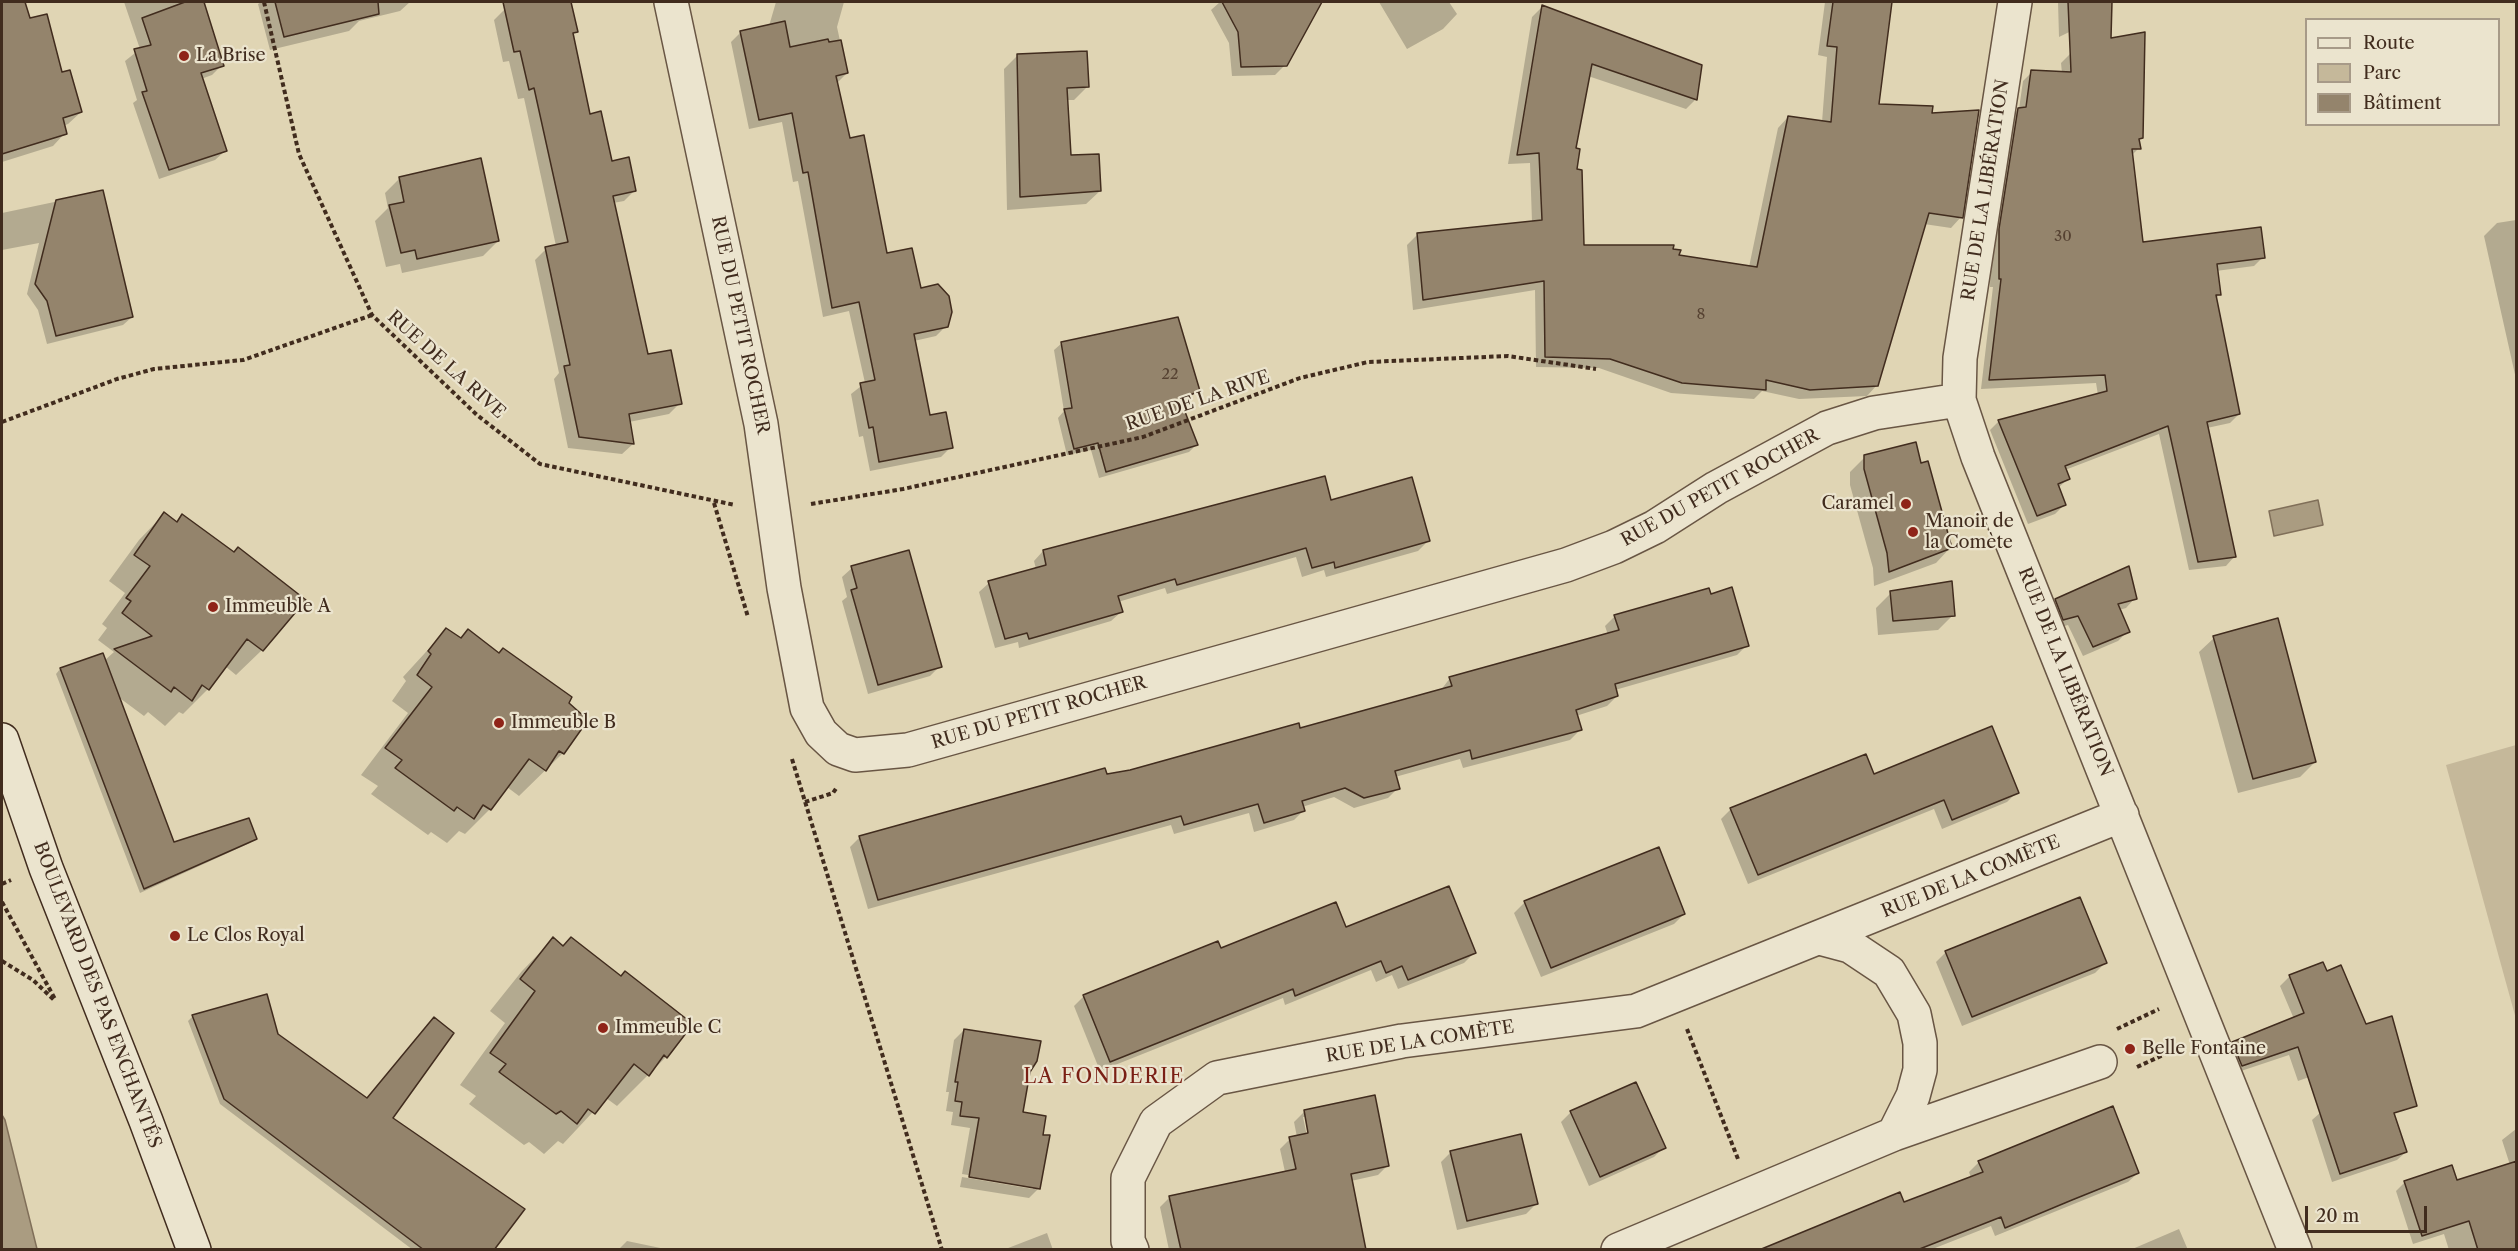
<!DOCTYPE html>
<html>
<head>
<meta charset="utf-8">
<style>
	body { margin:0 }
	#map { position:relative; width:2518px; height:1251px; overflow:hidden; background:#e0d5b4; font-family:"Libre Caslon Text",serif }
	canvas { display:block }
	.frame { position:absolute; inset:0; border:3px solid #412c1e; pointer-events:none }
	.legend { position:absolute; left:2305px; top:18px; width:195px; height:108px; box-sizing:border-box; background:#ebe4ce; border:2px solid #a79a88; margin:0; padding:8px 10px; list-style:none; font-size:18px; color:#412c1e }
	.legend li { display:flex; align-items:center; gap:12px; height:30px }
	.legend b { width:30px; border:2px solid #a79a88 }
	.scale { position:absolute; left:2305px; top:1206px; width:122px; height:27px; box-sizing:border-box; border:3px solid #412c1e; border-top:0; padding-left:8px; font-size:18px; line-height:21px; white-space:nowrap; color:#412c1e; -webkit-text-stroke:4px #ebe4ce; paint-order:stroke }
</style>
</head>
<body>
<div id="map">
<canvas width="2518" height="1251"></canvas>
<div class="frame"></div>
<ul class="legend">
<li><b style="height:8px;background:#ebe4ce"></b>Route</li>
<li><b style="height:16px;background:#c5b89a"></b>Parc</li>
<li><b style="height:16px;background:#94846c"></b>Bâtiment</li>
</ul>
<div class="scale">20 m</div>
</div>
<script>
const context = document.querySelector('canvas').getContext('2d');
context.lineJoin = 'round';
function fill(path, color) { context.fillStyle = color; context.fill(path, 'evenodd'); }
const shape = rows => new Path2D(rows.map(r => 'M' + r).join(''));
function stroke(path, color, width, dash) { context.strokeStyle = color; context.lineWidth = width; context.lineCap = dash ? 'butt' : 'round'; context.setLineDash(dash || []); context.stroke(path); }
function label(font, color, halo, rows, align = 'center') {
  context.font = font + ' "Libre Caslon Text",serif'; context.lineWidth = 4.5; context.setLineDash([]); context.textBaseline = 'middle'; context.strokeStyle = halo; context.fillStyle = color; for (const [text, x, y, turn = 0] of rows) {
    context.save(); context.translate(x, y); context.rotate((+turn || 0) * Math.PI / 180); context.textAlign = isNaN(turn) ? turn : align; if (halo) context.strokeText(text, 0, 0); context.fillText(text, 0, 0); context.restore();
  }
}
fill(shape([
	[2516,745,2516,1019,2446,765]
]), '#c5b89a');
const water = shape([
	[2318,500,2323,525,2274,536,2269,511,2318,500],
	[2,1115,5,1120,37,1249,2,1249,2,1115]
]);
fill(water, '#aa9c81');
stroke(water, '#806f59', 1.5);
fill(shape([
	[2,2,24,2,28,20,81,112,68,124,63,126,65,133,53,146,2,162],
	[124,2,203,2,222,65,212,75,201,79,225,151,215,160,159,179,133,103,137,100,125,61,140,49],
	[261,2,410,2,400,11,359,21,349,31,270,50,258,4],
	[517,2,570,2,576,31,572,36,589,115,611,163,635,190,624,201,613,203,647,356,680,403,669,414,629,422,633,444,622,454,568,448,554,379,559,373,535,260,546,249,556,246,524,98,518,99,509,61,503,62,494,20,505,9,518,6],
	[776,2,844,2,837,27,847,73,836,84,849,140,886,255,919,289,946,326,936,336,914,341,928,417,951,447,941,457,870,471,863,436,859,437,851,394,865,383,849,311,823,317,798,181,793,182,782,122,749,129,731,42,741,32,769,26],
	[1220,2,1301,2,1316,10,1285,65,1275,75,1232,76,1229,43,1211,10],
	[1379,2,1449,2,1457,14,1443,29,1407,49],
	[1825,2,1890,2,1877,106,1930,115,1961,217,1951,228,1924,224,1877,385,1867,396,1799,399,1762,391,1754,399,1671,393,1599,368,1536,367,1535,290,1413,310,1407,245,1418,234,1532,222,1530,163,1508,164,1532,17,1542,7,1696,99,1686,109,1588,76,1574,149,1582,247,1672,250,1677,256,1749,267,1778,128,1788,117,1822,122,1827,57,1818,55],
	[2058,2,2110,2,2110,6,2100,17,2059,37],
	[2143,38,2141,138,2138,141,2139,148,2131,156,2141,244,2263,257,2254,266,2216,271,2220,294,2215,299,2239,414,2230,423,2207,428,2234,557,2226,566,2189,570,2159,434,2065,470,2069,478,2058,488,2064,505,2055,514,2028,524,1990,430,1999,421,2098,395,2096,383,1981,389,1993,287,1990,287,1991,239,2009,118,2019,109,2023,81,2032,72,2062,73,2061,63,2070,54],
	[1018,55,1087,87,1074,100,1066,100,1069,157,1100,191,1086,204,1007,210,1004,69],
	[400,178,498,241,483,256,402,273,400,264,386,267,375,221,388,208,385,193],
	[102,192,132,317,123,325,47,344,38,310,27,294,39,243,2,250,2,213],
	[2516,220,2516,379,2484,236,2497,223],
	[1062,343,1198,390,1180,402,1196,445,1189,452,1099,478,1091,450,1067,455,1058,418,1064,411,1054,350],
	[1865,457,1920,465,1950,548,1936,563,1874,586,1873,568,1850,485,1850,472],
	[1330,502,1428,541,1418,551,1326,577,1324,570,1302,577,1296,557,1167,594,1165,588,1118,602,1121,612,1111,621,1019,648,1018,642,995,648,979,592,989,583,1036,569,1034,561,1043,551],
	[164,514,175,523,182,516,262,650,236,675,225,666,208,689,183,714,179,712,165,726,148,712,144,716,117,696,173,844,255,838,250,843,140,893,56,674,60,669,104,661,114,652,98,640,107,628,102,624,125,593,109,581,139,540],
	[852,568,940,666,930,676,868,694,842,601,847,597,842,577],
	[1891,593,1953,615,1938,630,1878,635,1876,608],
	[2135,598,2126,608,2119,610,2128,631,2118,641,2083,656,2068,625,2054,629,2046,610,2056,600],
	[1615,616,1747,645,1737,655,1615,690,1617,696,1607,706,1576,716,1580,730,1570,740,1463,768,1460,759,1395,777,1398,788,1388,798,1354,808,1334,797,1302,807,1303,811,1294,820,1254,832,1249,813,1174,834,1171,825,868,909,850,847,860,837,1299,730,1441,690,1450,678,1608,635,1605,626],
	[446,630,568,704,563,753,519,796,507,787,490,809,465,834,459,831,447,843,431,832,428,835,371,794,378,786,361,775,408,713,392,701,406,681,403,677],
	[2214,638,2315,762,2300,777,2238,793,2199,652],
	[1873,776,2017,792,2007,802,1942,829,1934,809,1748,884,1721,819,1731,809],
	[1658,849,1684,914,1674,924,1541,977,1514,913,1524,903],
	[1345,929,1474,953,1464,963,1398,989,1392,975,1376,982,1371,970,1285,1005,1283,998,1100,1071,1074,1006,1084,996],
	[553,939,621,978,691,1025,666,1057,617,1106,606,1098,563,1144,558,1141,544,1154,529,1142,524,1145,469,1104,476,1096,460,1085,505,1023,490,1011,522,971],
	[1946,952,2105,963,2095,973,1962,1026,1936,962],
	[2323,964,2365,1057,2298,1081,2289,1055,2232,1074,2223,1053,2233,1043,2294,1019,2280,986,2289,977],
	[193,1016,391,1118,492,1250,413,1250,220,1104,188,1021],
	[964,1030,1028,1071,1021,1113,1039,1188,1029,1198,960,1187,962,1177,1033,1189,1033,1186,962,1174,970,1128,951,1125,953,1112,946,1111,949,1092,946,1092,954,1040],
	[1304,1112,1388,1165,1378,1175,1351,1181,1365,1250,1169,1250,1160,1207,1170,1197,1285,1172,1280,1149,1290,1139,1297,1137,1294,1122],
	[1303,1117,1307,1117,1311,1141,1308,1141],
	[1571,1112,1664,1147,1654,1157,1589,1186,1561,1122],
	[2321,1112,2406,1152,2397,1160,2332,1182,2312,1120],
	[2516,1129,2516,1250,2449,1250,2444,1234,2413,1244,2396,1191,2405,1182,2456,1182,2510,1165,2502,1140],
	[1451,1152,1536,1204,1526,1214,1457,1230,1441,1162],
	[1979,1162,2138,1173,2128,1182,1995,1236,1991,1226,1930,1250,1762,1250,1899,1194,1903,1204,1971,1178,1969,1172],
	[2179,1229,2188,1250,2130,1250],
	[1047,1233,1053,1250,1003,1250],
	[627,1241,670,1250,618,1250]
]), '#0003');
const building = shape([
	[2,2,25,2,30,18,47,14,62,72,70,70,82,112,63,118,67,134,2,154,2,2],
	[185,2,204,2,224,66,201,73,227,151,169,170,142,92,147,91,134,49,151,45,142,18,185,2],
	[275,2,378,2,379,14,284,37,275,2],
	[503,2,571,2,578,32,573,33,590,114,601,111,612,161,629,157,636,191,613,196,648,354,671,350,682,404,629,414,634,444,579,437,564,366,570,365,545,247,568,242,534,88,529,90,520,51,514,52,503,2],
	[1222,2,1322,2,1287,66,1241,67,1238,32,1222,2],
	[1833,2,1892,2,1879,104,1933,106,1932,113,1979,110,1963,218,1929,213,1878,386,1810,390,1766,380,1766,390,1682,383,1610,359,1545,357,1544,281,1423,300,1417,233,1542,220,1539,153,1517,155,1542,5,1702,65,1697,100,1592,64,1576,148,1580,149,1577,169,1582,170,1584,245,1674,245,1673,249,1681,250,1679,255,1757,267,1788,116,1831,122,1837,47,1827,46,1833,2],
	[2068,2,2112,2,2111,38,2145,32,2143,138,2139,139,2141,149,2132,149,2143,242,2261,227,2265,258,2217,264,2221,295,2216,295,2240,414,2207,422,2236,557,2198,562,2168,426,2065,466,2070,479,2058,484,2066,505,2037,516,1998,420,2107,391,2105,375,1989,380,2001,279,1999,279,1999,229,2018,108,2026,107,2031,70,2071,72,2068,2],
	[785,21,790,47,828,39,829,42,841,40,848,73,836,76,850,138,864,135,887,253,912,248,921,288,938,284,949,296,952,312,948,327,914,334,930,415,946,412,953,448,879,462,873,427,869,428,860,383,875,380,859,302,832,308,808,172,803,173,792,113,759,120,740,31,785,21],
	[1087,51,1089,87,1067,88,1071,155,1099,154,1101,191,1020,197,1017,54,1087,51],
	[481,158,499,241,417,259,415,250,401,253,389,205,404,202,399,177,481,158],
	[103,190,133,317,56,336,47,301,35,284,56,200,103,190],
	[1178,317,1200,391,1180,399,1198,445,1106,472,1098,443,1074,449,1064,409,1072,408,1061,342,1178,317],
	[1916,442,1921,463,1928,461,1952,548,1889,572,1887,553,1864,469,1864,455,1916,442],
	[1325,476,1331,500,1412,477,1430,541,1335,568,1334,562,1312,568,1306,548,1177,585,1175,579,1118,596,1123,612,1029,639,1027,633,1005,639,988,581,1046,565,1043,550,1325,476],
	[164,512,177,522,182,514,234,552,238,547,306,600,263,651,247,639,209,690,202,685,192,701,174,687,171,692,114,649,152,636,122,613,131,601,126,598,150,566,134,555,164,512],
	[909,550,942,667,878,685,851,590,857,588,851,566,909,550],
	[2129,566,2137,599,2118,604,2130,632,2093,647,2078,616,2063,620,2055,599,2129,566],
	[1952,581,1955,616,1893,621,1890,591,1952,581],
	[1732,587,1749,646,1615,684,1618,696,1576,710,1582,730,1472,759,1470,750,1395,771,1400,789,1364,798,1345,788,1302,801,1305,811,1264,823,1258,804,1184,825,1181,816,878,900,859,836,1105,768,1107,774,1130,770,1299,723,1300,728,1452,686,1449,677,1619,630,1614,615,1709,588,1711,594,1732,587],
	[2278,618,2316,762,2253,779,2213,636,2278,618],
	[446,628,461,638,468,629,499,653,503,648,572,697,569,703,588,720,564,754,559,751,546,771,529,759,491,810,483,805,474,819,457,807,454,811,395,768,402,760,385,748,432,687,417,675,431,654,428,651,446,628],
	[103,653,174,842,249,818,257,839,144,889,60,668,103,653],
	[1992,726,2019,793,1952,820,1944,800,1758,875,1730,808,1866,754,1874,774,1992,726],
	[1659,847,1685,914,1551,968,1524,901,1659,847],
	[1449,886,1476,953,1408,980,1402,966,1386,973,1381,961,1295,996,1293,989,1110,1062,1083,995,1218,941,1221,948,1336,902,1346,927,1449,886],
	[2080,897,2107,963,1972,1017,1945,951,2080,897],
	[553,937,563,946,571,937,621,976,625,971,693,1024,667,1058,664,1055,649,1076,634,1064,595,1114,588,1109,577,1124,561,1111,556,1114,499,1072,506,1064,490,1053,535,991,520,979,553,937],
	[2323,962,2327,971,2341,965,2366,1024,2392,1016,2417,1106,2394,1113,2407,1152,2340,1174,2298,1047,2242,1066,2232,1042,2304,1013,2289,975,2323,962],
	[267,994,278,1034,367,1098,434,1017,454,1033,393,1118,525,1209,494,1250,424,1250,224,1099,192,1015,267,994],
	[964,1029,1041,1041,1037,1061,1030,1072,1023,1112,1046,1116,1043,1135,1050,1135,1040,1189,969,1177,979,1118,960,1116,962,1102,955,1101,958,1082,955,1082,964,1029],
	[1636,1082,1666,1148,1600,1177,1570,1111,1636,1082],
	[1375,1095,1389,1166,1351,1174,1366,1250,1181,1250,1169,1196,1296,1169,1289,1137,1308,1133,1304,1110,1375,1095],
	[2113,1106,2139,1173,2072,1200,2005,1228,2001,1217,1917,1250,1759,1250,1900,1192,1904,1202,1983,1172,1978,1161,2113,1106],
	[1521,1134,1538,1204,1467,1221,1450,1151,1521,1134],
	[2517,1161,2517,1250,2478,1250,2469,1221,2422,1236,2404,1181,2452,1165,2457,1180,2517,1161]
]);
fill(building, '#94846c');
stroke(building, '#412c1e', 1.5);
const minor = shape([
	[671,2,761,424,784,588,807,708,821,733,838,749,855,755,908,750,1566,565,1614,547,1655,527,1716,488,1827,428,1874,413,1959,400],
	[2015,2,1960,358,1959,400,1978,457,2295,1250],
	[1894,1134,2100,1062],
	[1132,1250,1128,1241,1128,1178,1156,1122,1217,1078,1402,1041,1636,1011,2122,815],
	[1618,1250,1894,1134,1913,1096,1920,1070,1920,1043,1914,1014,1889,972,1850,946,1820,938]
]);
const secondary = shape([
	[2,740,46,868,146,1121,194,1250]
]);
stroke(minor, '#695644', 36);
stroke(secondary, '#412c1e', 36);
stroke(shape([
	[264,2,299,154,372,315,477,415,540,464,735,505],
	[2,422,117,379,154,369,243,360,372,315],
	[714,503,748,617],
	[811,504,903,489,1143,437,1300,378,1368,362,1508,356,1596,369],
	[792,759,942,1250],
	[805,802,833,793,837,787],
	[2,884,11,880],
	[2,902,55,999],
	[2,961,33,980,54,1000],
	[1687,1029,1738,1159],
	[2117,1029,2159,1009],
	[2137,1067,2176,1049]
]), '#412c1e', 4, [4.5, 3]);
stroke(minor, '#ebe4ce', 33);
stroke(secondary, '#ebe4ce', 33);
for (const [x, y, r, color] of [
	[184,56,6,"#8f2418"],
	[1906,504,6,"#8f2418"],
	[1913,532,6,"#8f2418"],
	[213,607,6,"#8f2418"],
	[499,723,6,"#8f2418"],
	[175,936,6,"#8f2418"],
	[603,1028,6,"#8f2418"],
	[2130,1049,6,"#8f2418"]
]) { const dot = new Path2D(); dot.arc(x, y, r, 0, 2 * Math.PI); context.fillStyle = color; context.fill(dot); stroke(dot, '#ebe4ce', 2); }
label('15px', '#564232', null, [
	["30",2063,237],
	["8",1701,315],
	["22",1170,375]
]);
label('18px', '#412c1e', '#ebe4ce', [
	["La Brise",196,56],
	["Caramel",1894,504,"right"],
	["Manoir de",1925,522],
	["la Comète",1925,543],
	["Immeuble A",225,607],
	["Immeuble B",511,723],
	["Le Clos Royal",187,936],
	["Immeuble C",615,1028],
	["Belle Fontaine",2142,1049]
], 'left');
label('18px', '#412c1e', '#ebe4ce', [
	["RUE DE LA LIBÉRATION",1986,190,-81],
	["RUE DU PETIT ROCHER",740,325,78],
	["RUE DE LA RIVE",446,365,42],
	["RUE DE LA RIVE",1198,401,-19],
	["RUE DU PETIT ROCHER",1720,488,-29],
	["RUE DE LA LIBÉRATION",2065,672,68],
	["RUE DU PETIT ROCHER",1039,713,-16],
	["RUE DE LA COMÈTE",1971,877,-22],
	["BOULEVARD DES PAS ENCHANTÉS",97,995,69],
	["RUE DE LA COMÈTE",1420,1042,-9]
]);
context.letterSpacing = '1.5px';
label('20px', '#7a1f14', '#ebe4ce', [
	["LA FONDERIE",1104,1077]
]);
context.letterSpacing = '0px';
</script>
</body>
</html>
